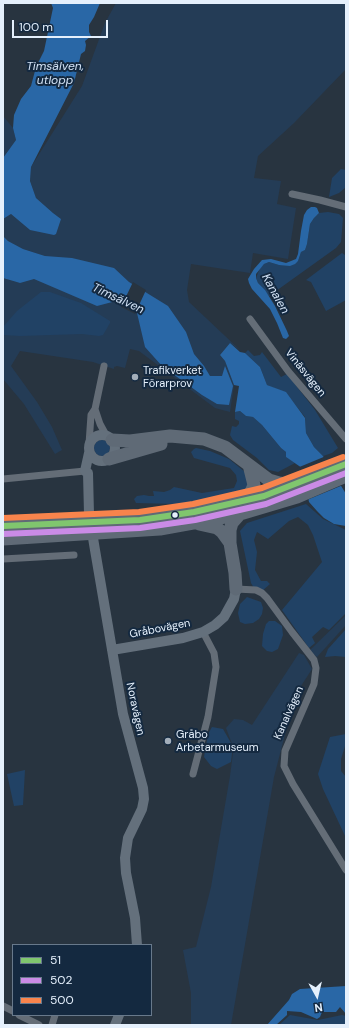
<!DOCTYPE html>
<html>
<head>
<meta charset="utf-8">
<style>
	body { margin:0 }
	#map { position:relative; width:349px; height:1028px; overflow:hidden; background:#283440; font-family:"DM Sans",sans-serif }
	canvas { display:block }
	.frame { position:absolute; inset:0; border:4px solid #e5f0fc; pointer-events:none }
	.legend { position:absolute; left:12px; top:944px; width:140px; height:72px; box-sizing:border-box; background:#142940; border:1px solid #68798b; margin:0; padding:5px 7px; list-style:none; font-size:12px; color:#e5f0fc }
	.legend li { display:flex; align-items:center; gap:8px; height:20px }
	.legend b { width:20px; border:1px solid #68798b }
	.north { position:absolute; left:297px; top:976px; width:40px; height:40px; -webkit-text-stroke:3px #142940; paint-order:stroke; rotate:172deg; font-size:11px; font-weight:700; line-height:16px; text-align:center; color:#e5f0fc }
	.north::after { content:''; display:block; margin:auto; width:14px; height:18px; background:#e5f0fc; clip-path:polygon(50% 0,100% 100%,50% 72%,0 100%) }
	.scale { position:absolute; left:12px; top:20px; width:96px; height:18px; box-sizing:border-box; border:2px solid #e5f0fc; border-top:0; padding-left:5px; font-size:12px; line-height:14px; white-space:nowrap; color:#e5f0fc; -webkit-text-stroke:3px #142940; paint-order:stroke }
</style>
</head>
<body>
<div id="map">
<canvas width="349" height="1028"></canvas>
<div class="frame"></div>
<ul class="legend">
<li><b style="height:5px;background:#80c66e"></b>51</li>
<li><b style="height:5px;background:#ca8be6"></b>502</li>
<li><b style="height:5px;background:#f8844c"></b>500</li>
</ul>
<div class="north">N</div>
<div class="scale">100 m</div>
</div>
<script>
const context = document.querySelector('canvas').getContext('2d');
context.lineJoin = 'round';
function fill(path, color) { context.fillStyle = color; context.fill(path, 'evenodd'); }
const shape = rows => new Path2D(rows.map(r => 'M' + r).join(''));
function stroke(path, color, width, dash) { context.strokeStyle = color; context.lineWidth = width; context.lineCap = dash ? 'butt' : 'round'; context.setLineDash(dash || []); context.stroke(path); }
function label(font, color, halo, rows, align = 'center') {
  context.font = font + ' "DM Sans",sans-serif'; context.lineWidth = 4; context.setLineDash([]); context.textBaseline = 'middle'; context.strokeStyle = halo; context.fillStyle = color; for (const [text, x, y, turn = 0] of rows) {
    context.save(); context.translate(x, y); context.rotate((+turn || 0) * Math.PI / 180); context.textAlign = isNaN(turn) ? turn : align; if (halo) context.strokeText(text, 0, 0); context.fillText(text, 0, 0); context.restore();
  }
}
fill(shape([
	[116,3,346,3,346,69,294,123,258,156,254,178,281,181,277,204,296,208,288,259,253,253,250,273,191,264,187,290,189,302,241,351,230,343,220,355,225,361,234,385,230,412,215,408,139,351,130,349,125,368,117,366,114,367,114,369,93,362,20,351,11,366,37,402,52,427,62,450,55,454,24,404,3,379,3,278,20,283,45,256,23,249,8,241,3,236,3,219,11,214,30,230,61,219,53,213,36,198,30,181,31,167,82,86,105,23],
	[3,116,13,128,16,140,3,158],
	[346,615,346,625,317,657,309,651],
	[299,653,304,655,312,669,301,686,291,711,274,777,231,1025,191,1025,191,993,183,950,196,947,211,887,230,776,233,753,232,744,226,728,234,719,243,720,252,725]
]), '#243c56');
fill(shape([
	[341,169,346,170,346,187,339,193,329,197,332,178],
	[328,212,339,214,343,218,341,242,336,248,269,296,258,283,256,278,260,268,264,264,269,262,279,265,298,261,301,252,305,250,307,244,310,224,314,218,319,213],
	[342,253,345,255,346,264,346,300,326,311,311,282,306,280],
	[41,292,50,292,81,303,110,321,110,323,103,335,99,336,82,334,20,336,3,335,3,327,17,311],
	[248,350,254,356,260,355,262,352,281,377,287,374,315,410,338,448,332,453,323,456,314,447,306,433,305,417,286,393,267,385,260,367,245,353],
	[240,411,246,416,253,417,262,425,281,448,286,452,286,457,295,463,278,472,269,470,257,458,233,440,230,435,232,426,236,427,239,424,239,421,235,419,235,412],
	'94 448a8 8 0 1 1 16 0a8 8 0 1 1-16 0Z',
	[196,448,210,451,229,459,245,472,251,486,241,495,184,507,176,504,136,503,134,499,137,496,144,495,149,496,154,496,153,491,164,492,170,490,174,487,202,493,234,488,237,481,236,475,230,468,194,458,191,452,194,449],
	[306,504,323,519,346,530,346,613,329,630,323,627,312,637,315,643,309,648,282,610,322,562,313,535,308,525,298,517,289,521,268,539,257,532,254,540,257,552,255,570,261,581,267,581,270,584,261,592,255,590,251,583,240,531,247,523],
	[247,597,261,602,263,608,262,614,259,619,253,623,245,624,240,622,238,613,240,604],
	[269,621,275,621,282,626,283,635,278,649,272,652,267,651,262,646,263,634,266,624],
	[346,629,346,657,335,656,325,657,328,649],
	[212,727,223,729,231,743,232,753,231,762,217,769,211,766,204,757,208,734],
	[346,734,346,743,341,759,341,771,346,777,346,838,323,789,318,774,330,737],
	[25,770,23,805,14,806,7,774],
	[290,1015,318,1020,342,1015,346,1016,346,1025,279,1025]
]), '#214265');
fill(shape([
	[51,3,100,3,94,17,89,25,89,32,91,36,85,41,86,45,85,51,81,54,74,83,31,167,30,181,36,198,53,213,61,219,56,234,54,235,30,230,11,214,3,219,3,158,16,140,13,128,14,115,21,99,31,86,36,67,44,51,53,8],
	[311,207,315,207,317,208,319,213,314,218,310,224,307,244,305,250,301,252,298,261,295,264,290,266,279,265,269,262,264,264,256,274,256,278,258,283,265,290,275,306,287,331,289,336,286,339,283,338,277,323,270,309,252,289,249,283,248,279,254,269,262,260,271,259,286,263,296,259,298,254,301,231,304,215,307,210],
	[3,236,8,241,23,249,45,256,72,258,114,268,129,282,168,306,186,332,194,354,204,366,210,376,222,376,225,366,233,386,229,405,217,404,202,395,162,366,145,347,137,313,116,301,97,306,34,279,20,283,3,278],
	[230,343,240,352,245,353,260,367,267,385,286,392,305,418,306,433,314,447,323,456,346,494,346,526,334,524,324,518,317,511,309,502,302,468,286,457,286,452,281,448,262,425,253,417,246,416,240,411,235,412,239,386,234,385,225,361,220,355],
	[346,986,346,1014,340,1007,336,1012,322,1012,320,1017,317,1019,301,1012,287,1011,287,1015,276,1025,267,1025,289,1000,292,994,300,989]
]), '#2967a6');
fill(shape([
	[133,282,146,290,135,314,121,307],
	[326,456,343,485,307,500,300,469,297,468]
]), '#283440');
stroke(shape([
	[292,194,320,200,346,207],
	[250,319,288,371,346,439],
	[95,409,100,424,106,435],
	[89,444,91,415,95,409,104,366],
	[3,479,85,471],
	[3,559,74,555],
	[236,589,256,590,262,593,267,598,292,632,314,660,316,668,314,684,285,751,284,766,293,784,346,870],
	[193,774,208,717,216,667,214,653,203,632],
	[3,1006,13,1011],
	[19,1015,39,1025],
	[52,1025,55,1015]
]), '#646d77', 7);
stroke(shape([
	'89 448a13 13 0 1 1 26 0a13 13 0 1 1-26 0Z',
	[89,453,85,471,88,473,89,514,95,550,123,714,143,788,144,799,142,809,128,838,125,858,126,873,135,918,137,945],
	[112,650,183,638,203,632,215,625,224,617,234,599,236,589],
	[115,1025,119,1015]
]), '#64707c', 10);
stroke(shape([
	[112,440,130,441,170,436,204,439,225,447,269,480,279,483,292,485],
	[109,459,161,444],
	[240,502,251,492,254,485,249,465],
	[199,524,217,528,222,532,230,543],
	[3,526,140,520,194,512,264,496,346,464],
	[3,539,160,529,215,519,240,514,297,497,346,476],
	[236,589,235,573,230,543,230,530,232,523,240,514]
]), '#5f6a76', 13);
stroke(shape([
	[3,526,140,520,194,512,264,496,346,464]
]), '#80c66e', 6);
stroke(shape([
	[3,534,140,528,195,520,266,504,346,473]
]), '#ca8be6', 6);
stroke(shape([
	[3,518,139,512,193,504,262,488,343,457]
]), '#f8844c', 6);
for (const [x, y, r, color] of [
	[135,377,4,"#a3aeba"],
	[175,515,3.5,"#e5f0fc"],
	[168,741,4,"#a3aeba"]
]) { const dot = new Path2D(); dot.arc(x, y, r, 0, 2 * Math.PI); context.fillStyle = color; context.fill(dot); stroke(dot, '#142940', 1.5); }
label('11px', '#e5f0fc', '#142940', [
	["Trafikverket",143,371],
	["Förarprov",143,384],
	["Gråbo",176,735],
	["Arbetarmuseum",176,748]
], 'left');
label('11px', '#e5f0fc', '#142940', [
	["Vinäsvägen",305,373,51],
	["Gråbovägen",160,629,-11],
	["Noravägen",135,709,78],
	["Kanalvägen",289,713,-66]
]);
label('italic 12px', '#d2e2f5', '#142940', [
	["Timsälven,",55,67],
	["utlopp",55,81],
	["Kanalen",275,294,61],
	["Timsälven",118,299,25]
]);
</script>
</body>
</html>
